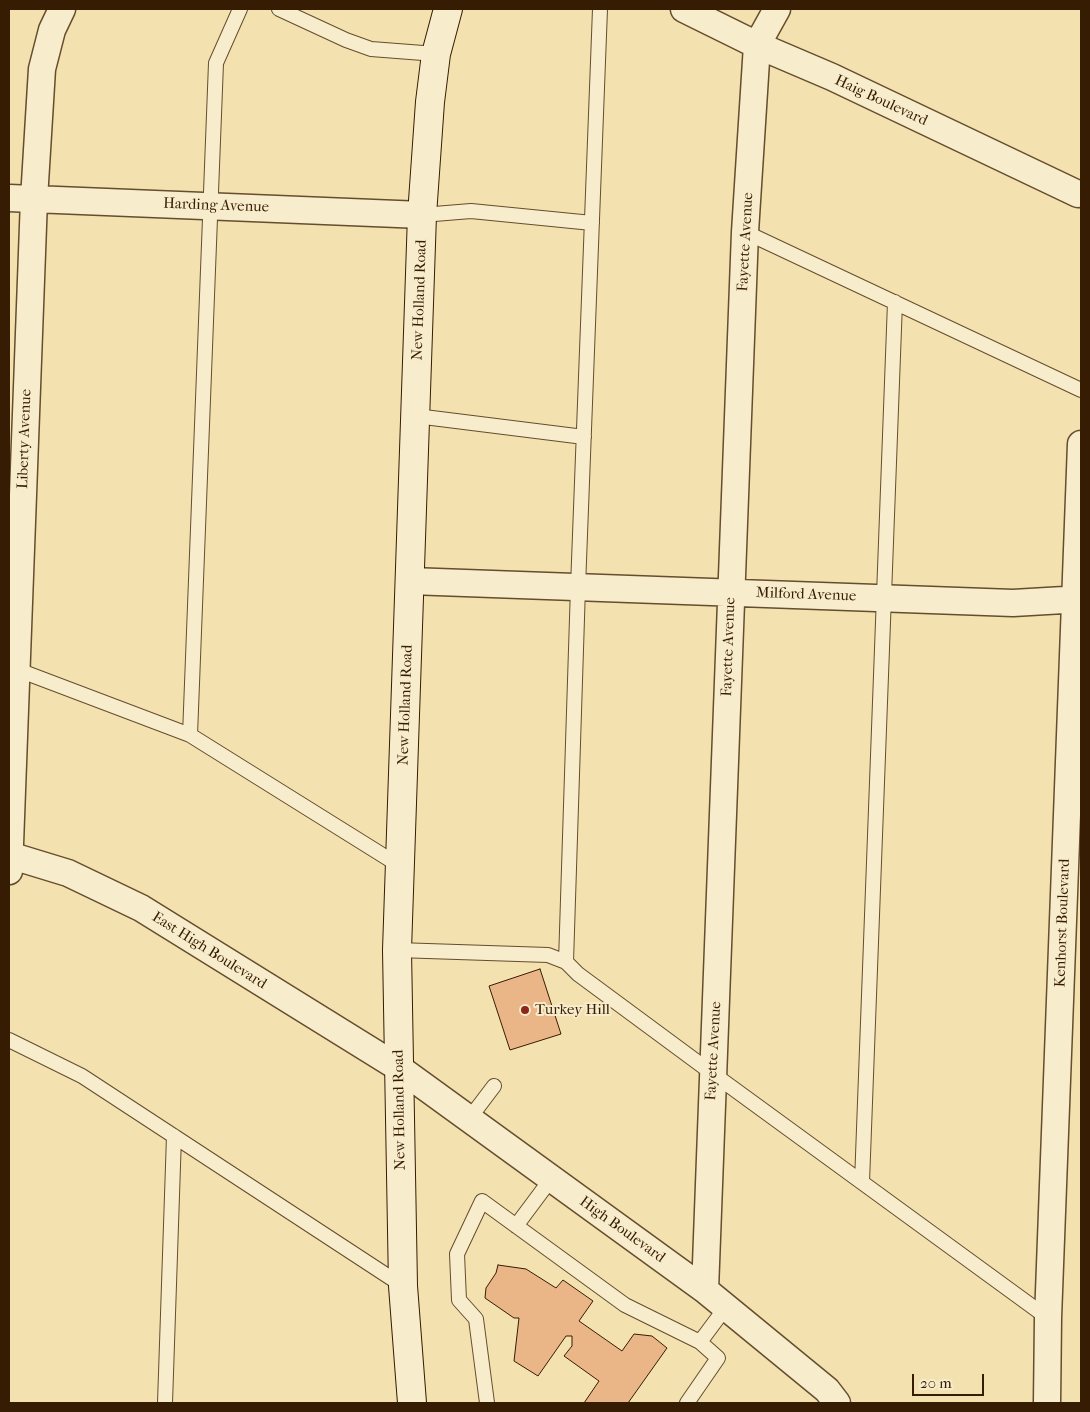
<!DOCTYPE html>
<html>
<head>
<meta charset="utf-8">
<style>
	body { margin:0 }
	#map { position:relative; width:1090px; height:1412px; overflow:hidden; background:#f3e1af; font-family:"IM FELL French Canon",serif }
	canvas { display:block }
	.frame { position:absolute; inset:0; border:10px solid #361c02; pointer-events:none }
	.scale { position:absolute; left:912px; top:1374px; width:72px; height:22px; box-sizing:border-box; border:2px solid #361c02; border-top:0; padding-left:6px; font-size:15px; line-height:18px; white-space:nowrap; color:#361c02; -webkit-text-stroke:4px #f7eccb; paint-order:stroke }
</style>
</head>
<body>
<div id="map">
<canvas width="1090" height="1412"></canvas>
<div class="frame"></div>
<div class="scale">20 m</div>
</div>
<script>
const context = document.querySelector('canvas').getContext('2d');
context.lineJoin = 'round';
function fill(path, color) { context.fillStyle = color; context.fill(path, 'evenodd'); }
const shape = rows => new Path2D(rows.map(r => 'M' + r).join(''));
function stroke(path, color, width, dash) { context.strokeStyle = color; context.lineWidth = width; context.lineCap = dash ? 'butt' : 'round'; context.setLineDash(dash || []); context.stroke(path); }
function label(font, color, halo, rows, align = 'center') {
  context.font = font + ' "IM FELL French Canon",serif'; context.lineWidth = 4; context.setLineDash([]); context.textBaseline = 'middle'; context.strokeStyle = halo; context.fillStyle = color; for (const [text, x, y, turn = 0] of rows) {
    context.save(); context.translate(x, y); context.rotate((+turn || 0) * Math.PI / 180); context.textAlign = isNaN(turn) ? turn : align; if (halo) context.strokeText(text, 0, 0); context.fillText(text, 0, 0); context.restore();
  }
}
const building = shape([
	[540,969,561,1034,510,1050,489,986,540,969],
	[498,1265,526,1269,556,1288,563,1280,593,1301,579,1321,622,1351,634,1334,652,1336,667,1348,628,1403,584,1403,599,1381,564,1356,572,1346,572,1336,566,1336,538,1376,514,1361,519,1318,514,1318,485,1298,486,1288,496,1273,498,1265]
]);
fill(building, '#eab687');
stroke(building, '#361c02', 1);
const lane = shape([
	[279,9,346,40,371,49,436,54],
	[600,9,578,587,566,962,578,974,712,1073,1048,1318],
	[422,215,471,211,592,223],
	[745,232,1081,390],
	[416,416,584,437],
	[13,668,190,735,400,866],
	[190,735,216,63,240,9],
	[397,950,548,955,566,962],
	[9,1040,82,1076,403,1286],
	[469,1119,494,1086],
	[862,1182,895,302],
	[516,1226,551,1179],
	[700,1342,726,1307],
	[165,1403,174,1136],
	[487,1403,476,1319,459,1300,457,1254,482,1201,625,1305,700,1342,718,1358,687,1403]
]);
const street = shape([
	[684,9,757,45,832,77,1078,194],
	[9,198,422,215],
	[410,581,1013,603,1081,599],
	[9,855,68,873,141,908,399,1068,705,1290,827,1390,837,1403],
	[9,871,34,199,42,69,52,30,62,9],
	[705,1290,745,232,757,45,777,9],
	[1047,1403,1048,1318,1081,444]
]);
const secondary = shape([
	[412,1403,403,1286,397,950,422,215,430,102,436,54,448,9]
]);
stroke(lane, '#654d2d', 16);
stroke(street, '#654d2d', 29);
stroke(secondary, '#361c02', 30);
stroke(lane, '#f7eccb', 14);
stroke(street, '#f7eccb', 26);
stroke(secondary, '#f7eccb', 28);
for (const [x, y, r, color] of [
	[525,1010,5,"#8f2418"]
]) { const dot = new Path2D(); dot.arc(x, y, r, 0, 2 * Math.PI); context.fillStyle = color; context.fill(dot); stroke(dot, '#f7eccb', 2); }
label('15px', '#361c02', '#f7eccb', [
	["Haig Boulevard",881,101,25],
	["Harding Avenue",216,206,2],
	["Fayette Avenue",746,242,-87],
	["New Holland Road",420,300,-88],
	["Liberty Avenue",25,439,-88],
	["Milford Avenue",806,595,2],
	["Fayette Avenue",729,647,-88],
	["New Holland Road",406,705,-88],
	["Kenhorst Boulevard",1063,923,-88],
	["East High Boulevard",209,951,32],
	["Fayette Avenue",714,1051,-87],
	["New Holland Road",400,1110,-91],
	["High Boulevard",622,1230,36]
]);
label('15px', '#361c02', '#f7eccb', [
	["Turkey Hill",535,1010]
], 'left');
</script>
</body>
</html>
